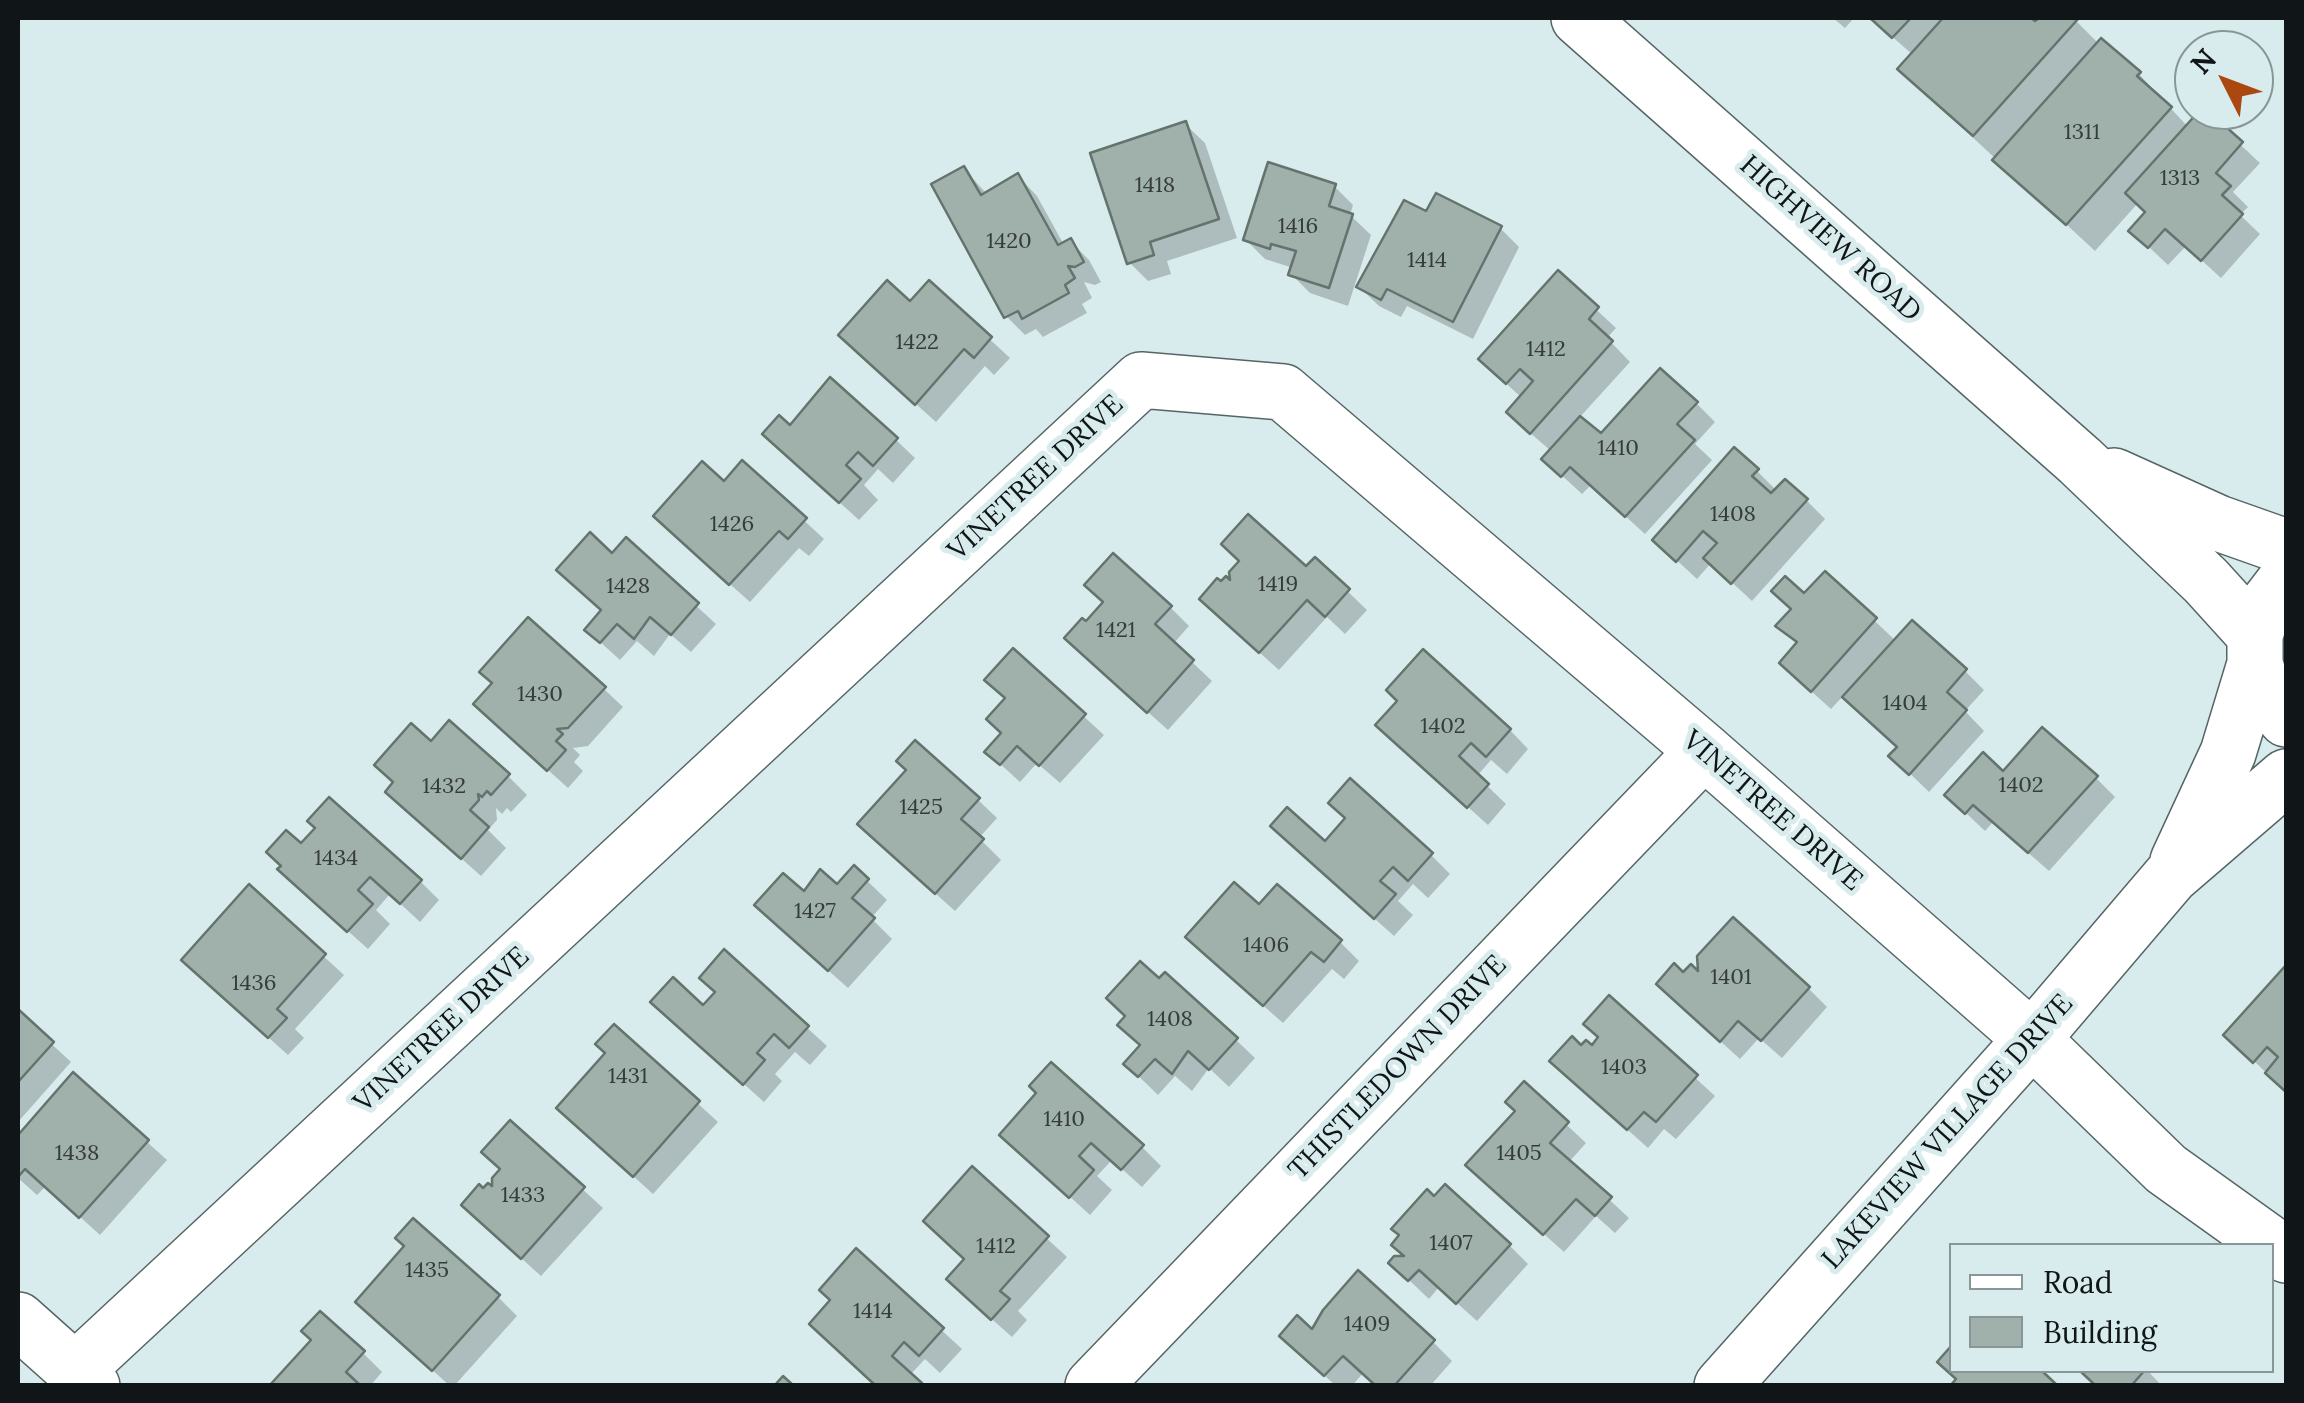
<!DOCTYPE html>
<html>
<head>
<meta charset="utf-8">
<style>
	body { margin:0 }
	#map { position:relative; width:2304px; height:1403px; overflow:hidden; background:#d9eced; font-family:Lora,serif }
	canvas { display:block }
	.frame { position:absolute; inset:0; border:20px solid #101617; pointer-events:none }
	.legend { position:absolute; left:1949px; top:1243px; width:325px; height:130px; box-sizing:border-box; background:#d9eced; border:2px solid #899697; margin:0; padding:12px 18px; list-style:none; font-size:30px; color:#101617 }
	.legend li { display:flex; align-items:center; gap:20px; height:50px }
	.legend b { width:50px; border:2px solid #899697 }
	.north { position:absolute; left:2174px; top:30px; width:100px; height:100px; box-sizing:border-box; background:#d9eced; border:2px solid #899697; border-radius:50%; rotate:312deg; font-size:28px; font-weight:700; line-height:40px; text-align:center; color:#101617 }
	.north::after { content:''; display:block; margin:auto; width:35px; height:45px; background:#ab4812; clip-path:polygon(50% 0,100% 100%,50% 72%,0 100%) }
</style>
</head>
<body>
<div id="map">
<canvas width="2304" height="1403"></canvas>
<div class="frame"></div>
<ul class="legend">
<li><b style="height:12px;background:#fff"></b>Road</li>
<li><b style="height:28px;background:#a0b0aa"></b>Building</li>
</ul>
<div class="north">N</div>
</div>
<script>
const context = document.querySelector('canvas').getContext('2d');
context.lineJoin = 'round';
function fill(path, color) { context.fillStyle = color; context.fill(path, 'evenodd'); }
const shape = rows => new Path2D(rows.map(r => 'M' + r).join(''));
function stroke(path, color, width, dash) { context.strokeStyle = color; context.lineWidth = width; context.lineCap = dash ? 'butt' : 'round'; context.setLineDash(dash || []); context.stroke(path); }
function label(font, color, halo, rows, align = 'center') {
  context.font = font + ' Lora,serif'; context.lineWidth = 10; context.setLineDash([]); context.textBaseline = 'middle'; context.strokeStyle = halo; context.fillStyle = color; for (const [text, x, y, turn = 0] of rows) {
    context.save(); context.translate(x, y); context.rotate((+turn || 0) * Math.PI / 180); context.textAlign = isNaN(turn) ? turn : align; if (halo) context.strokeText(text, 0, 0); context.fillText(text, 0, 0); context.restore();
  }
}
fill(shape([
	[1833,18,1854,18,1845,28],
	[1871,18,2073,18,2099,44,2101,41,2139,74,2188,127,2203,110,2260,163,2233,192,2248,207,2240,215,2260,234,2221,278,2186,246,2168,265,2132,231,2148,213,2138,203,2095,251,1928,96,1913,55],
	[1185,124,1205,143,1237,238,1167,261,1171,274,1148,281,1129,262],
	[964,169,987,194,1018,176,1037,196,1064,245,1070,241,1089,260,1101,282,1095,285,1084,282,1092,298,1082,304,1087,313,1043,337,1036,329,1025,335,1006,316],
	[1334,186,1353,205,1350,215,1371,235,1348,306,1310,293,1291,274,1293,268,1265,259,1246,240],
	[1427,214,1500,228,1519,247,1473,339,1407,306,1401,317,1379,306,1359,287],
	[1558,274,1616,328,1607,338,1630,362,1579,418,1601,437,1696,403,1715,422,1695,444,1712,460,1645,534,1591,485,1582,494,1544,459,1551,451,1528,431,1522,398,1500,378],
	[929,283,1010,358,994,375,985,366,936,422,860,354],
	[790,429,896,440,915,458,893,483,878,469,864,485,878,500,859,520,784,452],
	[743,464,824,539,809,556,799,548,750,602,675,535],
	[1757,471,1777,491,1806,500,1825,519,1752,601,1711,563,1697,579,1655,540],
	[626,541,716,624,691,652,670,634,654,656,637,641,620,660,587,630,604,611,612,556],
	[1315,560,1367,610,1345,634,1327,617,1279,670,1221,618,1242,562,1307,570],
	[1825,574,1896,641,1965,671,1984,690,1965,711,1984,731,1929,792,1892,756,1900,748,1844,695,1831,709,1801,682,1798,645,1779,626],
	[1170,607,1189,626,1173,644,1212,681,1168,730,1086,657,1087,625],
	[1013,651,1104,735,1060,783,1037,763,1020,782,987,752,1004,734],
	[604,689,623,707,588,746,573,748,580,755,574,762,583,771,568,788,496,723],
	[1510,730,1528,749,1507,774,1491,760,1477,776,1506,804,1488,825,1398,744],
	[431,744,508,776,527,795,511,812,507,808,502,814,496,808,497,820,488,830,506,848,481,876,407,810,396,783],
	[2004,774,2096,778,2115,797,2049,871,1993,822,1985,831,1947,795],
	[978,800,997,818,979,838,1001,860,955,911,879,843],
	[1325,844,1431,855,1450,874,1428,898,1413,884,1398,901,1413,915,1394,936,1292,845],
	[301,847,420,881,439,900,420,922,390,894,376,910,390,924,368,949,300,888],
	[855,869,887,900,871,918,892,939,848,988,776,924,804,895,838,888],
	[249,888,344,975,295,1029,304,1038,288,1055,203,979],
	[1259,908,1340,942,1359,961,1344,979,1332,969,1283,1023,1207,956],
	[725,953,827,1046,810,1065,795,1052,775,1074,782,1081,764,1102,673,1021,703,1008,717,993],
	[2286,969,2286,1091,2226,1035],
	[1684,975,1808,988,1827,1007,1782,1058,1759,1038,1740,1059,1678,1003],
	[1609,999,1715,1096,1676,1139,1664,1129,1648,1148,1572,1080,1582,1049,1592,1048,1601,1038],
	[18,1013,71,1062,18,1122],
	[1128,1016,1236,1040,1255,1058,1229,1087,1209,1068,1192,1091,1175,1076,1158,1095,1126,1064,1142,1046],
	[614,1027,718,1122,653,1194,578,1126,608,1053],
	[74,1076,167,1160,100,1235,46,1186,37,1195,18,1178,18,1138],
	[1524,1085,1586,1143,1569,1162,1629,1218,1615,1233,1596,1216,1564,1252,1488,1184,1518,1111],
	[1040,1094,1142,1147,1161,1166,1142,1187,1112,1160,1097,1176,1112,1190,1090,1215,1022,1153],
	[510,1123,603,1208,541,1276,483,1224,503,1170],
	[972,1170,1067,1257,1018,1311,1027,1320,1012,1337,968,1298],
	[1509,1245,1528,1264,1477,1321,1439,1287,1429,1299,1391,1263],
	[856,1252,962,1349,940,1373,925,1359,910,1375,922,1386,878,1386,833,1301],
	[498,1297,517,1316,454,1386,450,1386,377,1320],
	[1313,1332,1433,1342,1452,1361,1430,1386,1377,1386,1363,1373,1352,1386,1336,1386,1301,1354],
	[363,1353,382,1372,370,1386,273,1386],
	[2081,1370,2147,1370,2162,1386,2097,1386]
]), '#0003');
const building = shape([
	[1870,18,1911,18,1892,38,1870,18],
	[1943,18,2031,18,2035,21,2039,18,2078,19,1973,136,1897,69,1943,18],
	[2101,38,2141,72,2137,76,2172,107,2066,225,1992,160,2101,38],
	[2200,110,2207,110,2243,142,2216,173,2231,186,2222,195,2243,214,2201,261,2165,229,2148,248,2128,231,2145,212,2125,193,2200,110],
	[1186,121,1219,219,1150,242,1154,255,1127,264,1090,153,1186,121],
	[1268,162,1336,184,1329,206,1353,214,1329,288,1288,275,1296,251,1271,244,1270,249,1243,240,1268,162],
	[964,166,981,195,1018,173,1058,245,1071,238,1084,262,1075,267,1068,266,1075,278,1065,285,1069,293,1022,319,1018,311,1004,318,931,184,964,166],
	[1436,193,1502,226,1453,322,1387,289,1381,300,1356,287,1404,200,1426,211,1436,193],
	[1558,270,1599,307,1589,319,1613,341,1530,434,1506,412,1533,381,1520,369,1506,384,1478,359,1558,270],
	[887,280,910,301,929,280,992,337,974,358,964,349,915,405,838,335,887,280],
	[1660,368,1698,402,1677,424,1695,440,1625,517,1570,467,1561,477,1541,459,1580,416,1601,433,1660,368],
	[830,377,898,438,873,466,858,452,846,465,861,479,839,503,762,434,779,415,790,425,830,377],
	[1734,447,1759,469,1752,476,1771,493,1785,479,1808,499,1731,584,1703,558,1717,543,1703,531,1676,562,1652,540,1734,447],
	[742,460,807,518,788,539,779,531,729,585,653,516,702,461,724,481,742,460],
	[1248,514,1306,566,1315,557,1350,589,1325,617,1307,600,1259,653,1199,599,1217,578,1221,581,1226,576,1230,580,1229,572,1239,561,1221,544,1248,514],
	[590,532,612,553,626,537,699,603,671,635,650,617,634,639,617,624,600,643,584,630,601,610,556,570,590,532],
	[1113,553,1172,606,1155,624,1194,660,1147,713,1064,638,1082,618,1086,621,1103,602,1084,585,1113,553],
	[1825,571,1877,618,1811,692,1779,663,1797,642,1775,626,1791,609,1771,591,1785,576,1804,593,1825,571],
	[528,617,606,687,568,728,557,729,563,734,556,741,566,750,547,771,473,704,492,683,479,672,528,617],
	[1912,620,1967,669,1947,692,1967,710,1909,775,1888,756,1897,747,1842,697,1912,620],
	[1013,648,1086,714,1039,766,1017,746,1000,765,984,752,1001,733,986,719,1005,698,984,680,1013,648],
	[1423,649,1511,729,1486,757,1471,743,1459,756,1489,784,1467,808,1375,725,1397,701,1386,690,1423,649],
	[449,720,510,774,491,795,487,791,482,797,478,794,479,800,470,810,489,827,461,859,385,792,393,782,374,765,411,723,431,741,449,720],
	[2042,727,2098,776,2028,853,1973,805,1965,814,1944,795,1983,752,2003,771,2042,727],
	[915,740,980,798,961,819,984,839,935,894,857,824,906,770,896,761,915,740],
	[1350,778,1433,853,1408,881,1393,867,1380,881,1396,894,1374,919,1270,826,1287,807,1325,841,1345,818,1328,803,1350,778],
	[329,797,422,880,400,904,370,877,358,890,373,904,347,932,277,869,281,866,266,852,286,830,301,843,315,828,307,821,329,797],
	[854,865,869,879,852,898,875,918,828,971,754,905,783,873,804,891,820,869,837,884,854,865],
	[1234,882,1259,904,1277,884,1342,940,1324,962,1311,952,1263,1006,1185,937,1234,882],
	[249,884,326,954,277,1009,287,1018,268,1038,181,960,249,884],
	[1733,917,1810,987,1761,1041,1738,1021,1720,1042,1656,984,1674,963,1683,972,1691,964,1698,971,1697,956,1733,917],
	[724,949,809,1026,789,1048,774,1034,757,1053,765,1060,743,1085,650,1002,673,977,703,1005,715,992,699,978,724,949],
	[1140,961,1159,978,1165,972,1238,1038,1209,1070,1188,1051,1172,1074,1155,1059,1138,1077,1123,1064,1140,1045,1117,1025,1125,1016,1106,998,1140,961],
	[2286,965,2286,1092,2265,1073,2278,1057,2267,1047,2253,1063,2223,1035,2286,965],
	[1609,995,1698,1075,1656,1122,1644,1112,1627,1130,1549,1061,1572,1036,1581,1045,1586,1040,1592,1045,1598,1037,1583,1024,1609,995],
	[18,1009,54,1042,18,1082,18,1009],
	[614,1024,700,1101,633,1177,556,1108,605,1053,595,1044,614,1024],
	[1051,1062,1144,1145,1121,1170,1091,1143,1079,1156,1094,1170,1069,1198,999,1135,1036,1093,1029,1086,1051,1062],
	[73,1072,149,1140,79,1218,25,1169,18,1177,18,1135,73,1072],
	[1524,1081,1569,1122,1550,1143,1612,1197,1595,1216,1576,1199,1543,1235,1465,1165,1515,1111,1505,1102,1524,1081],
	[510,1120,585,1187,521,1259,461,1205,479,1184,483,1188,488,1183,492,1186,492,1178,500,1169,481,1152,510,1120],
	[972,1166,1049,1236,1000,1291,1010,1299,991,1320,946,1279,964,1259,923,1221,972,1166],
	[1445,1184,1511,1244,1456,1304,1419,1270,1408,1281,1388,1263,1394,1256,1404,1256,1391,1245,1399,1235,1391,1229,1427,1189,1434,1196,1445,1184],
	[413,1218,500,1295,432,1371,355,1302,404,1246,395,1238,413,1218],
	[856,1248,944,1328,919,1356,904,1342,892,1356,922,1383,920,1386,876,1386,809,1324,830,1300,819,1290,856,1248],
	[1358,1270,1435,1340,1394,1386,1376,1386,1343,1356,1324,1376,1279,1336,1297,1315,1312,1329,1323,1310,1358,1270],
	[320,1311,365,1351,346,1372,361,1386,269,1386,311,1340,301,1331,320,1311],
	[1952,1345,1952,1370,2041,1370,2058,1386,1950,1386,1956,1379,1937,1362,1952,1345],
	[2079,1370,2145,1370,2131,1386,2096,1386,2079,1370],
	[783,1376,794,1386,774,1386,783,1376]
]);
fill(building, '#a0b0aa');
stroke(building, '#65736d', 2.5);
const minor = shape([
	[18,1320,92,1386],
	[75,1371,1141,380,1283,392,1704,751,2032,1039,2166,1169,2286,1255],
	[1093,1386,1704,751]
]);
const tertiary = shape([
	[1579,18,2080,461,2206,581,2255,635],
	[2114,476,2218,523,2286,547],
	[2286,580,2263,610,2255,635,2255,664,2264,692,2286,719],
	[2178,861,2228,753,2255,664],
	[1722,1386,2032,1039,2171,876,2286,777]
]);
stroke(minor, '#556566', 58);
stroke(tertiary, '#556566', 58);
stroke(minor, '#fff', 55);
stroke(tertiary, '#fff', 55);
label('22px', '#343c3c', null, [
	["1311",2082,133],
	["1313",2180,179],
	["1418",1155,186],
	["1416",1298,227],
	["1420",1009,242],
	["1414",1427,261],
	["1422",917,343],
	["1412",1546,350],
	["1410",1618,449],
	["1408",1733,515],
	["1426",732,525],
	["1419",1278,585],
	["1428",628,587],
	["1421",1116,631],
	["1430",540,695],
	["1404",1905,704],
	["1402",1443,727],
	["1402",2021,786],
	["1432",444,787],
	["1425",921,808],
	["1434",336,859],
	["1427",815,912],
	["1406",1266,946],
	["1401",1731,978],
	["1436",254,984],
	["1408",1170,1020],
	["1403",1624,1068],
	["1431",628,1077],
	["1410",1064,1120],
	["1438",77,1154],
	["1405",1519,1154],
	["1433",523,1196],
	["1407",1451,1244],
	["1412",996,1247],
	["1435",427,1271],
	["1414",873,1312],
	["1409",1367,1325]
]);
label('28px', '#101617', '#d9eced', [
	["HIGHVIEW ROAD",1830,239,42],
	["VINETREE DRIVE",1036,478,-43],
	["VINETREE DRIVE",1772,811,41],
	["VINETREE DRIVE",442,1030,-43],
	["THISTLEDOWN DRIVE",1398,1068,-46],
	["LAKEVIEW VILLAGE DRIVE",1948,1132,-48]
]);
</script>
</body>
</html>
